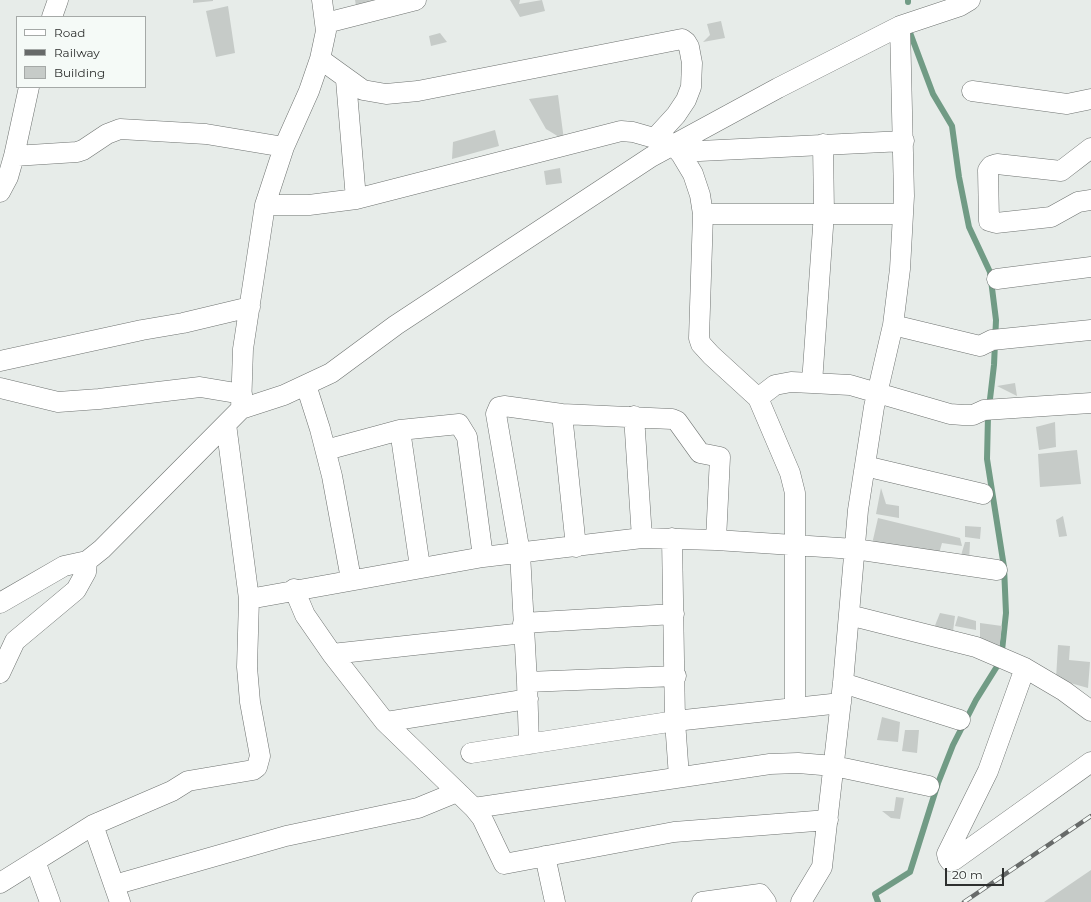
<!DOCTYPE html>
<html>
<head>
<meta charset="utf-8">
<style>
	body { margin:0 }
	#map { position:relative; width:1091px; height:902px; overflow:hidden; background:#e7ece9; font-family:Montserrat,sans-serif }
	canvas { display:block }
	.legend { position:absolute; left:16px; top:16px; width:130px; height:72px; box-sizing:border-box; background:#f5faf7; border:1px solid #a5a9a7; margin:0; padding:5px 7px; list-style:none; font-size:12px; color:#2e302f }
	.legend li { display:flex; align-items:center; gap:8px; height:20px }
	.legend b { width:20px; border:1px solid #a5a9a7 }
	.scale { position:absolute; left:945px; top:868px; width:59px; height:18px; box-sizing:border-box; border:2px solid #2e302f; border-top:0; padding-left:5px; font-size:12px; line-height:14px; white-space:nowrap; color:#2e302f; -webkit-text-stroke:3px #f5faf7; paint-order:stroke }
</style>
</head>
<body>
<div id="map">
<canvas width="1091" height="902"></canvas>
<ul class="legend">
<li><b style="height:5px;background:#fff"></b>Road</li>
<li><b style="height:5px;background:#676a69"></b>Railway</li>
<li><b style="height:11px;background:#c6cbc8"></b>Building</li>
</ul>
<div class="scale">20 m</div>
</div>
<script>
const context = document.querySelector('canvas').getContext('2d');
context.lineJoin = 'round';
const shape = rows => new Path2D(rows.map(r => 'M' + r).join(''));
function stroke(path, color, width, dash) { context.strokeStyle = color; context.lineWidth = width; context.lineCap = dash ? 'butt' : 'round'; context.setLineDash(dash || []); context.stroke(path); }
function fill(path, color) { context.fillStyle = color; context.fill(path, 'evenodd'); }
stroke(shape([
	[908,0,908,2],
	[878,902,875,894,910,872,938,783,953,745,976,700,1001,660,1006,613,1004,567,987,459,988,416,994,365,996,320,990,272,969,227,959,177,952,126,933,94,909,30]
]), '#719b85', 6);
fill(shape([
	[193,0,213,0,213,1,193,3],
	[355,0,383,0,357,11],
	[510,0,520,0,519,4,542,0,545,11,520,17],
	[228,6,235,53,216,57,206,11],
	[721,21,725,38,703,42,710,35,707,24],
	[440,33,447,42,431,46,429,36],
	[558,95,564,140,546,129,529,99],
	[495,130,499,146,452,159,453,142],
	[560,168,562,183,546,185,544,171],
	[1015,383,1017,396,997,386],
	[1055,422,1056,447,1039,450,1036,427],
	[1077,450,1081,484,1040,487,1038,454],
	[881,488,886,504,899,506,899,518,876,514],
	[1063,516,1067,536,1059,537,1056,520],
	[878,518,960,538,962,546,942,543,938,557,872,544],
	[965,526,981,527,980,539,965,537],
	[965,542,970,542,969,562,959,562],
	[940,613,955,616,952,639,932,633],
	[958,616,976,621,976,630,955,626],
	[980,623,1002,626,999,651,980,646],
	[1058,645,1070,646,1069,660,1090,662,1088,688,1056,679],
	[882,717,900,722,898,742,877,740],
	[905,730,919,730,917,753,902,751],
	[896,797,904,798,900,819,891,818,882,811,894,811],
	[1091,870,1091,902,1044,902]
]), '#c6cbc8');
const street = shape([
	[52,17,58,0],
	[326,23,416,0],
	[320,59,363,90,386,94,418,91,682,39,686,42,689,47,692,63,691,87,686,100,676,115,655,138],
	[346,80,356,199],
	[972,91,1067,104,1091,99],
	[1091,148,1061,171,997,164,991,166,988,170,989,221,996,223,1051,217,1078,202,1091,200],
	[679,152,904,141],
	[14,156,77,152,83,150,107,134,120,129,206,134,284,147],
	[0,192,8,177,14,156,29,87],
	[265,205,309,205,356,199,621,131,633,132,675,144,693,174,700,195,703,214,699,338,701,344,711,355,758,398,790,473,795,493,795,707],
	[703,214,903,214],
	[997,279,1091,267],
	[893,325,980,346,992,340,1091,330],
	[0,361,142,330,183,323,250,307],
	[812,383,824,213,823,144],
	[306,385,320,429,332,476,351,579],
	[0,388,58,402,99,399,200,387,242,394],
	[758,398,775,385,791,382,812,383,850,385,950,414,963,415,973,415,984,410,1091,403],
	[241,409,243,349,265,205,284,147,309,91,320,59,326,31,322,0],
	[562,414,576,547],
	[634,416,642,538],
	[400,430,420,567],
	[326,450,400,430,459,424,467,437,483,557],
	[865,466,983,494],
	[672,538,675,721,679,777],
	[294,589,305,615,332,654,385,722,474,808,482,818,504,864,674,832,828,820],
	[249,599,483,557,642,538,716,540,855,549,997,570],
	[0,603,64,566,87,561,102,549,241,409,284,395,331,373,396,325,651,157,778,88,900,26,960,6,970,0],
	[849,615,976,647,1025,668,1064,691,1091,711],
	[523,623,674,614],
	[332,654,524,633],
	[1025,668,988,771,947,854,948,858,950,861,954,860,1091,762],
	[0,673,15,641,76,590,86,572,87,561],
	[527,682,676,676],
	[843,683,960,720],
	[385,722,528,699],
	[529,744,527,682,520,553,496,414,499,407,504,406,562,414,672,419,677,421,700,453,720,457,716,540],
	[471,753,675,721,841,703],
	[474,808,770,764,798,763,834,766,929,786],
	[93,825,120,902],
	[545,856,555,902],
	[35,861,50,902],
	[0,883,93,825,172,791,188,781,253,770,257,767,260,756,250,702,247,667,249,599,226,424],
	[114,885,286,836,418,808,457,792],
	[702,902,760,894,766,902],
	[801,902,822,867,823,858,843,683,858,510,874,407,893,325,900,269,904,196,900,26]
]);
stroke(street, '#6e7270', 21);
stroke(street, '#fff', 20);
const rail = shape([
	[964,902,1091,816]
]);
stroke(rail, '#676a69', 4.5);
stroke(rail, '#f5faf7', 3, [9]);
</script>
</body>
</html>
